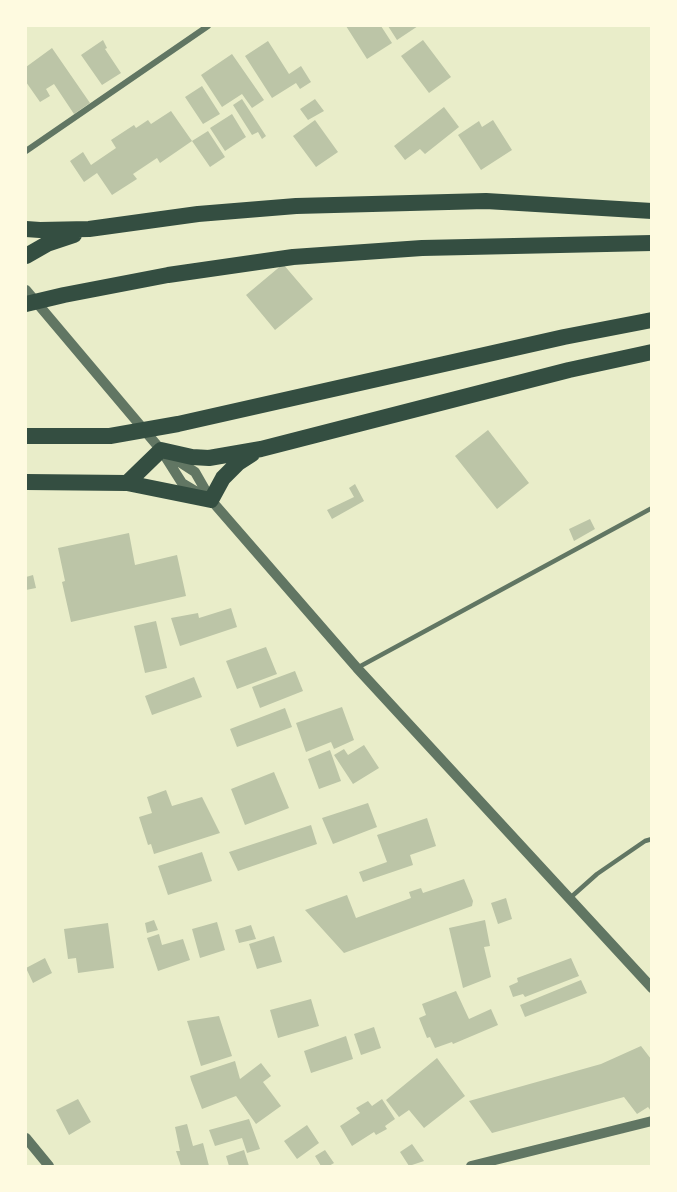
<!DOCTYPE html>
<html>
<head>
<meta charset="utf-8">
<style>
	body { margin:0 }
	#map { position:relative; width:677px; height:1192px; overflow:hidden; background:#e9edc9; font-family:"Noto Sans",sans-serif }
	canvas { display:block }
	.frame { position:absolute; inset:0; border:27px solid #fefae0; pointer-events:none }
</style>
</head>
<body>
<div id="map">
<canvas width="677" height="1192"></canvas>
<div class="frame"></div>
</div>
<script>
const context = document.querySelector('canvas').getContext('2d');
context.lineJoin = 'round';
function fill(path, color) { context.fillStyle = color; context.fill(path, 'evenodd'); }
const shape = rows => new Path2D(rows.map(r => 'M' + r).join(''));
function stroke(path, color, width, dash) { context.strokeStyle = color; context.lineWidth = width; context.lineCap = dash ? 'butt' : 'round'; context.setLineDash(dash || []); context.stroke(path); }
fill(shape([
	[346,26,381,26,392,43,367,59],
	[388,26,418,26,397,40],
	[103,40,107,48,105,49,121,73,102,85,81,55],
	[423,40,451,77,429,93,401,56],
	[268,41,289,74,301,66,311,82,300,89,296,83,272,98,245,56],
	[52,48,90,103,74,114,54,84,46,89,50,96,40,102,26,82,26,67],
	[232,54,264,100,252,108,242,94,222,107,201,75],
	[202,86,220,114,203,124,185,97],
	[242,99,266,136,262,139,258,132,252,135,233,105],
	[315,99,324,111,308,120,300,109],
	[444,107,459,127,425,154,420,149,405,160,394,146],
	[171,111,192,141,160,163,157,158,133,174,137,179,112,195,97,173,84,182,70,161,83,152,91,165,116,148,111,140,134,125,136,128,148,120,151,124],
	[232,114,246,137,225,151,210,128],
	[315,120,338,152,316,167,293,136],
	[493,120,512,150,481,170,458,135,479,121,482,127],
	[208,131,225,157,210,167,192,141],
	[283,264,313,299,275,330,246,295],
	[488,430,529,483,497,509,455,456],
	[355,484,364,501,332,519,327,510,354,497,349,488],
	[590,519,595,529,574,541,569,529],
	[129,533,135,565,177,555,186,596,71,622,62,582,65,581,58,548],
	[33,575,36,588,26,590,26,577],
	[231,608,237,627,180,646,171,618,198,613,199,618],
	[156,621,167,668,145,673,134,626],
	[266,647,277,674,237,689,226,661],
	[295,671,303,691,260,708,252,687],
	[194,677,202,697,152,715,145,696],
	[342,707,354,740,334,749,331,742,306,752,296,723],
	[285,708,292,727,237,747,230,729],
	[364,745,379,768,353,784,334,755,344,749,348,755],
	[330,750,341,781,319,789,308,759],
	[274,772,289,808,245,825,231,789],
	[166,790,172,806,202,797,220,833,154,854,151,844,148,845,139,817,152,813,147,797],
	[368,803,377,827,333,844,322,818],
	[427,818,436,846,410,855,413,865,363,882,359,872,387,862,377,835],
	[311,825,317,844,238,871,229,852],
	[202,852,212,881,168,895,158,866],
	[464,879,473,901,472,906,344,953,305,910,347,895,356,918,411,898,409,892,421,888,423,893],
	[506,898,512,919,498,924,491,903],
	[154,920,158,930,147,933,145,923],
	[485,920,490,946,484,947,491,977,463,988,449,928],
	[217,922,225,950,200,958,192,929],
	[108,923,114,968,78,973,76,958,68,959,64,929],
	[251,925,256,939,239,943,235,930],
	[159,934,162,945,183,939,190,960,158,971,147,938],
	[274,936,282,962,257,969,249,944],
	[45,958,52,973,33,983,26,968],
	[571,958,579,976,525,997,523,994,513,997,509,986,518,982,517,978],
	[581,980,587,993,525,1017,520,1005],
	[456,991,469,1019,491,1009,498,1025,453,1044,452,1042,435,1048,430,1037,427,1038,419,1018,426,1015,422,1004],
	[311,999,319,1026,278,1038,270,1010],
	[219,1016,232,1056,201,1066,187,1021],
	[374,1027,381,1048,361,1055,354,1034],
	[346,1036,353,1059,311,1073,304,1051],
	[641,1046,651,1059,651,1111,648,1107,637,1114,624,1097,492,1133,469,1101,601,1064],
	[437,1058,465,1096,424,1128,409,1110,399,1117,386,1100],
	[235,1061,240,1079,261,1063,271,1076,263,1082,281,1106,256,1124,236,1096,202,1109,191,1080,190,1076],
	[78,1099,91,1122,69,1135,56,1110],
	[382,1099,395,1119,385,1126,387,1129,376,1135,374,1132,352,1146,340,1126,360,1113,356,1108,368,1101,372,1106],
	[249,1119,260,1149,247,1153,242,1138,215,1146,209,1130],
	[187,1124,193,1146,203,1143,209,1166,181,1166,176,1151,180,1151,175,1127],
	[307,1125,319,1143,297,1159,284,1141],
	[412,1144,424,1161,409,1166,400,1152],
	[244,1150,249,1166,229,1166,226,1156],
	[325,1150,334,1163,329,1166,321,1166,315,1156]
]), '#bcc5a7');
stroke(shape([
	[357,668,652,508],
	[570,898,597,874,645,841,652,839]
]), '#617663', 4.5);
stroke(shape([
	[26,151,208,26]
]), '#617663', 6);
stroke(shape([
	[26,290,161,450,195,472,211,500,357,668,652,988],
	[163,453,182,483,197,492],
	[26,1138,49,1166],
	[471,1166,652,1121]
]), '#617663', 10);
stroke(shape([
	[26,229,40,230,89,229,198,214,296,206,486,201,652,211],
	[26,256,47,244,74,235],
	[26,304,64,295,168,275,293,257,422,248,652,243],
	[26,436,110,436,178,424,564,337,652,320],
	[26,482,127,483,211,500,223,478,238,463,252,454],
	[127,483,161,450,192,457,209,458,261,449,569,370,652,352]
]), '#344e41', 16);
</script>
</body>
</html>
